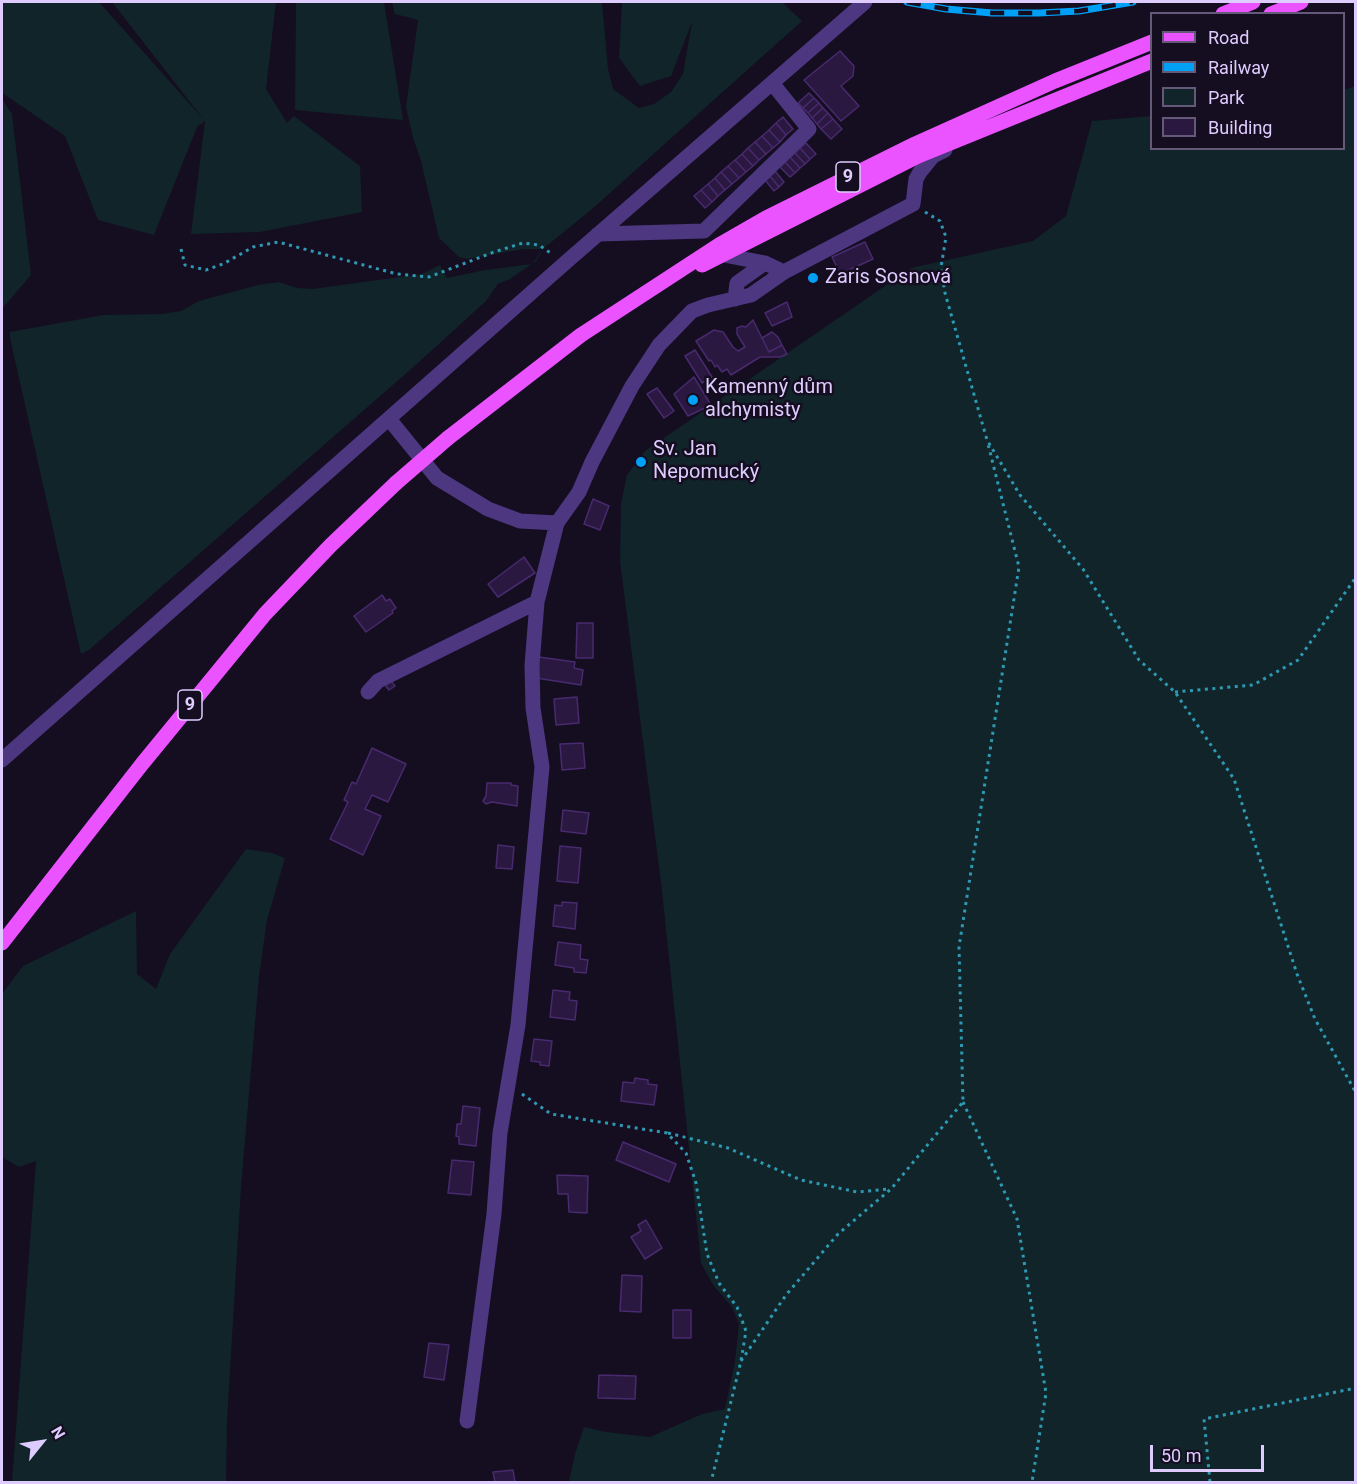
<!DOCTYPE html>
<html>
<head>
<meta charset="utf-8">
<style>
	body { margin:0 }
	#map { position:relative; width:1357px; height:1484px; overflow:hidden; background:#150d20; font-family:Roboto,sans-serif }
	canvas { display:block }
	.frame { position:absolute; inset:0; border:3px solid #deccff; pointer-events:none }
	.legend { position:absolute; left:1150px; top:12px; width:195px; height:138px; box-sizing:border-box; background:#150d20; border:2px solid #655979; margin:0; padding:8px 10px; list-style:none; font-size:18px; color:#deccff }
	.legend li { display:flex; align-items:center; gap:12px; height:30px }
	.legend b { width:30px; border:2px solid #655979 }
	.north { position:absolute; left:12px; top:1412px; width:60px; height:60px; -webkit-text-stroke:4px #150d20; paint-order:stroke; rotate:60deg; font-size:16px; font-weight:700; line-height:24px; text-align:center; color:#deccff }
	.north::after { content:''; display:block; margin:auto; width:21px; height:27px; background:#deccff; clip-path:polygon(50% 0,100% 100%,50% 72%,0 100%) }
	.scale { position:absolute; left:1150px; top:1445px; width:114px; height:27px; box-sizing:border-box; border:3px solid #deccff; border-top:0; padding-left:8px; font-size:18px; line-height:21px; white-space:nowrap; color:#deccff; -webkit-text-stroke:4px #150d20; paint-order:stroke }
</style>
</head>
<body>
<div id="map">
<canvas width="1357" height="1484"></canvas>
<div class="frame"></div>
<ul class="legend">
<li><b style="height:8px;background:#ea53ff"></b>Road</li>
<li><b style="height:8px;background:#00a0f7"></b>Railway</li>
<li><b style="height:16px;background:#10242a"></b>Park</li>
<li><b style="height:16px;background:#2b1841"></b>Building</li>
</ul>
<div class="north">N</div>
<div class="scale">50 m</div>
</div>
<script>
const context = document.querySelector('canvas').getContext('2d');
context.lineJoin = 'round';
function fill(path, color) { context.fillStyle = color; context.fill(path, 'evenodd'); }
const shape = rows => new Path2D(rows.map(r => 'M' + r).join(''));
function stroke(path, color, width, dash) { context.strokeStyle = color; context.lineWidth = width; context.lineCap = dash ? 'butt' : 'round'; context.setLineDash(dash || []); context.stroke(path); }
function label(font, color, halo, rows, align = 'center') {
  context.font = font + ' Roboto,sans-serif'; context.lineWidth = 5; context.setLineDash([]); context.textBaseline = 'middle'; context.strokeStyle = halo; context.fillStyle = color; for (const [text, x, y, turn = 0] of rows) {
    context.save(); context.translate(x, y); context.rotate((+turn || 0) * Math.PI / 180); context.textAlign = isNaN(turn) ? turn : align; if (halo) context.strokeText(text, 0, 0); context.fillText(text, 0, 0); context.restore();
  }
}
fill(shape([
	[2,2,99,2,204,120,112,2,276,2,266,89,287,123,294,116,360,166,362,212,260,232,191,234,205,121,197,127,154,235,98,220,65,136,4,94,2,91],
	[296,2,384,2,403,120,295,110],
	[392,2,602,2,608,69,613,89,639,108,654,104,671,92,683,74,692,22,671,76,640,86,619,58,622,2,782,2,802,21,591,210,544,248,536,261,510,279,498,284,486,301,418,363,89,650,81,654,10,338,10,332,103,315,162,314,181,311,199,301,258,285,279,282,297,288,312,289,422,274,440,265,447,278,485,270,532,264,543,249,524,249,467,259,459,257,439,238,421,161,413,138,406,107,418,20,395,14],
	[1355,86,1355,1482,569,1482,575,1454,584,1427,606,1432,650,1437,702,1414,725,1409,735,1361,739,1324,732,1307,713,1285,701,1263,662,891,620,561,621,503,627,475,645,451,911,268,1033,241,1066,216,1092,121,1151,116,1152,148,1344,148,1344,90],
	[2,99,12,114,31,275,2,309],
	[246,849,272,853,285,858,267,920,259,976,241,1187,227,1421,226,1482,12,1482,36,1161,19,1167,2,1157,2,994,23,966,136,911,137,974,156,989,170,954]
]), '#10242a');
const building = shape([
	[840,51,854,66,853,76,841,86,859,106,841,121,804,80,840,51],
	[809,93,814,98,803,108,798,103,809,93],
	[814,98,819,103,808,113,803,108,814,98],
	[819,103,823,108,812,118,808,113,819,103],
	[823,108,828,113,817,124,812,118,823,108],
	[828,113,833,119,821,129,817,124,828,113],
	[783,117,793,129,786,135,776,123,783,117],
	[833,119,842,129,831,139,821,129,833,119],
	[776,123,786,135,780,142,769,130,776,123],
	[769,130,780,142,773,148,762,136,769,130],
	[762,136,773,148,766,154,755,142,762,136],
	[755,142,766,154,759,160,748,148,755,142],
	[806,143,816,154,810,159,800,148,806,143],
	[748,148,759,160,753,166,742,154,748,148],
	[800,148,810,159,805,164,795,153,800,148],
	[795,153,805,164,800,168,790,157,795,153],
	[742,154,753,166,746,172,735,160,742,154],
	[790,157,800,168,795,173,785,162,790,157],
	[735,160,746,172,739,178,728,166,735,160],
	[785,162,795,173,790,177,780,167,785,162],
	[728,166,739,178,732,184,721,172,728,166],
	[775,171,784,182,779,187,770,176,775,171],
	[721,172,732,184,725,190,715,178,721,172],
	[770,176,779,187,774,191,765,180,770,176],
	[715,178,725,190,718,196,708,184,715,178],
	[708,184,718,196,712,202,701,190,708,184],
	[701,190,712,202,705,208,694,196,701,190],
	[865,242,873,259,840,274,832,257,865,242],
	[787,302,792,317,772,326,765,313,787,302],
	[753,320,769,352,782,345,787,354,780,357,760,357,731,375,727,369,722,372,717,365,715,367,711,360,709,361,696,341,714,330,723,332,733,347,738,351,745,347,737,334,737,328,742,326,746,327,753,320],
	[772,332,778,337,782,345,769,352,762,338,772,332],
	[695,350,712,377,702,383,685,356,695,350],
	[694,377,711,405,688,416,674,394,694,377],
	[657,388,674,411,664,418,647,394,657,388],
	[593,499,609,506,600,530,584,524,593,499],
	[524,557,535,573,498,597,488,584,524,557],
	[382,595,386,601,390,599,396,608,392,611,393,613,366,632,354,616,382,595],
	[577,623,593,623,593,658,576,658,577,623],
	[539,657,575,662,574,668,583,670,581,685,536,678,539,657],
	[390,680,395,686,389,690,385,685,390,680],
	[577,697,579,723,556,725,554,699,577,697],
	[583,743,585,768,562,770,560,744,583,743],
	[372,748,406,764,388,802,372,795,365,809,381,816,363,855,330,839,348,802,344,800,352,782,356,784,372,748],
	[487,783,511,783,511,785,518,786,517,806,492,802,486,804,483,801,486,796,487,783],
	[563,810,589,813,586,834,561,831,563,810],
	[498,845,514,847,512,869,496,868,498,845],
	[560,846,581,848,578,883,557,881,560,846],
	[562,902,577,903,575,929,553,926,555,905,562,906,562,902],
	[558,942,581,945,580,959,588,960,586,973,574,972,574,968,555,965,558,942],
	[553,990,570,992,569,1000,577,1001,575,1020,550,1017,553,990],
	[534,1039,552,1041,549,1066,540,1065,540,1062,531,1061,534,1039],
	[635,1078,648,1080,648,1084,657,1085,654,1105,621,1101,623,1082,634,1083,635,1078],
	[463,1106,480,1108,476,1146,459,1144,459,1137,456,1136,457,1124,461,1124,463,1106],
	[623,1142,676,1164,669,1182,616,1160,623,1142],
	[452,1160,474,1162,471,1195,448,1193,452,1160],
	[557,1175,588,1176,587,1213,569,1212,568,1194,558,1194,557,1175],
	[646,1220,662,1248,645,1259,631,1237,641,1231,638,1225,646,1220],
	[622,1275,642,1276,641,1312,620,1311,622,1275],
	[673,1310,691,1310,691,1338,673,1338,673,1310],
	[429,1343,449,1345,444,1380,424,1377,429,1343],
	[599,1375,636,1376,635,1399,598,1398,599,1375],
	[513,1470,515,1482,495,1482,493,1472,513,1470]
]);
fill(building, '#2b1841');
stroke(building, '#482a6e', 1.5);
stroke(shape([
	[925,212,940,221,946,237,941,267,945,293,987,440,1020,495,1083,569,1139,660,1175,692,1234,779,1297,974,1315,1019,1356,1093],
	[181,249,185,265,206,270,223,264,253,247,278,242,397,274,429,277,494,252,523,243,539,245,552,254],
	[1175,692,1253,685,1298,660,1356,577],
	[522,1094,551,1114,667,1133,686,1153,696,1183,707,1254,719,1283,737,1307,746,1331,741,1361,711,1482],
	[963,1102,1017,1219,1046,1393,1032,1482],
	[668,1133,728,1148,801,1180,857,1192,889,1189],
	[741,1361,786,1295,838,1234,891,1189,963,1102,959,947,1019,567,988,444],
	[1210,1482,1204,1419,1356,1388]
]), '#2d99b2', 3, [3, 4.5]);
stroke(shape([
	[598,234,704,231,809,129,772,83],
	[724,255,765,263,784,272,913,204,916,179,920,172,933,156,945,150],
	[735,299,737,283,765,263],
	[389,419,437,478,488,509,520,521,557,523],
	[368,692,378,681,537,602],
	[2,760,565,263,865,2],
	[467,1421,494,1214,500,1133,518,1025,542,767,533,708,532,665,537,602,557,523,579,492,592,462,632,386,659,345,692,311,708,305,751,295,784,272]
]), '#4c3780', 15);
stroke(shape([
	[1223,14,1253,2],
	[1271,14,1301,2],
	[702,265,918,156,1152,61],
	[448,438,581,335,719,245,766,218,915,144,1055,81,1152,42],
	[2,943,142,764,265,614,331,545,396,483]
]), '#ea53ff', 15);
const rail = shape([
	[907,2,946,9,992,13,1039,13,1079,11,1133,2]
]);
stroke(rail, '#00a0f7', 7);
stroke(rail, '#150d20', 4.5, [14]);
stroke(shape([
	[396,483,448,438]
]), '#ea53ff', 15);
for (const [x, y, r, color] of [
	[813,278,6,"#00a0f7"],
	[693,400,6,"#00a0f7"],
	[641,462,6,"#00a0f7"]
]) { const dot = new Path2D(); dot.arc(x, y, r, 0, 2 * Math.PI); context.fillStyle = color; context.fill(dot); stroke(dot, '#150d20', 2); }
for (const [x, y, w] of [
	[848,177,24],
	[190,705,24]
]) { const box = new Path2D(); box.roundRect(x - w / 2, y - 15, w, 30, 4.5); context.fillStyle = '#150d20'; context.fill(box); stroke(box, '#deccff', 1.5); }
label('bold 18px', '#deccff', null, [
	["9",848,177],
	["9",190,705]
]);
label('20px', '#deccff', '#150d20', [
	["Zaris Sosnová",825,278],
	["Kamenný dům",705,388],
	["alchymisty",705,411],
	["Sv. Jan",653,450],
	["Nepomucký",653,473]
], 'left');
</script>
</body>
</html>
